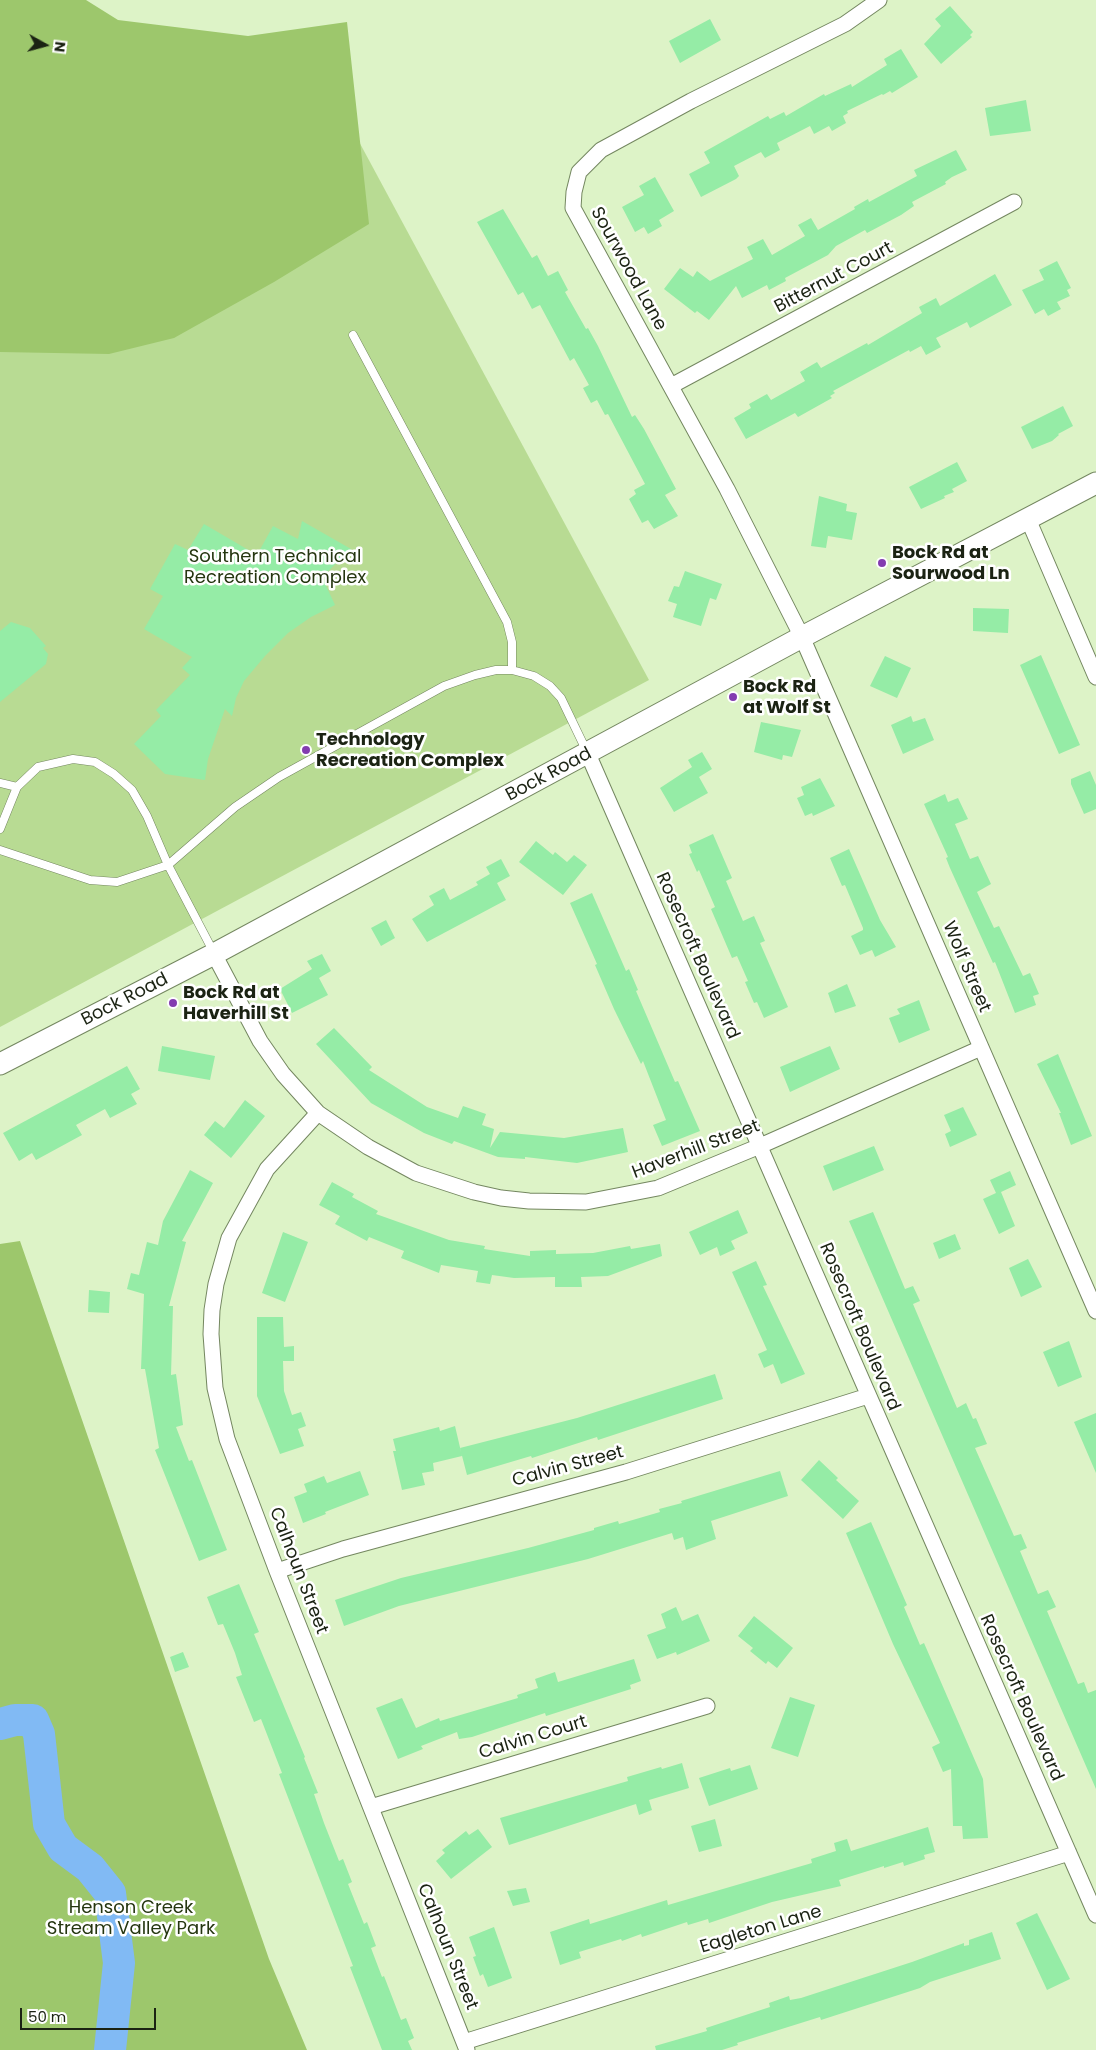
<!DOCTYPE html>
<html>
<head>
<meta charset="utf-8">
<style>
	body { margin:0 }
	#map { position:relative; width:1096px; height:2050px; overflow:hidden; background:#ddf3c7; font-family:Poppins,sans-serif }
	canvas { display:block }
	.north { position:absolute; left:20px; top:20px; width:50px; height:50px; -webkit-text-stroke:4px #fff; paint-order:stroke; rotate:97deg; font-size:14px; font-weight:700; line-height:20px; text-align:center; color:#1b2313 }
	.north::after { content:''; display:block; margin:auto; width:18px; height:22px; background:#1b2313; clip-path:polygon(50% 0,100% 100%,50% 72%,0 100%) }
	.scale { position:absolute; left:20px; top:2008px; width:136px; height:22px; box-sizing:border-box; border:2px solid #1b2313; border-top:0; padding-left:6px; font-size:15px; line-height:18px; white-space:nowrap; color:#1b2313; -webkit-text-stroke:4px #fff; paint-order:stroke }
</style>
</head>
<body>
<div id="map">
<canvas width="1096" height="2050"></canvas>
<div class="north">N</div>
<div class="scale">50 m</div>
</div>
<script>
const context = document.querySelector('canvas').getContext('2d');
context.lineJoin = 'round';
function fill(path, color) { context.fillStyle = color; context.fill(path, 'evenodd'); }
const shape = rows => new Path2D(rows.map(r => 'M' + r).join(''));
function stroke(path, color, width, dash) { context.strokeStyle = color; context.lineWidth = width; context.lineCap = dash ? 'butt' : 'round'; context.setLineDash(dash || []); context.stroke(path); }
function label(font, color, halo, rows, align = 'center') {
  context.font = font + ' Poppins,sans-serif'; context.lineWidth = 5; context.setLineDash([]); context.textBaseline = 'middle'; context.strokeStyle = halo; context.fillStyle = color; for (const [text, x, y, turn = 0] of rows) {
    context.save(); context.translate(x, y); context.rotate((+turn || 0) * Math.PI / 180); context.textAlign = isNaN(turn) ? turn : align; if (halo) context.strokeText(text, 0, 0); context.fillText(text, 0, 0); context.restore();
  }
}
fill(shape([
	[308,47,649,680,0,1027,0,213]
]), '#b8db93');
fill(shape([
	[0,0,86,0,118,20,248,36,347,22,369,224,274,282,174,338,109,354,0,352],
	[20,1241,269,1959,307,2050,0,2050,0,1244]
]), '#9dc76c');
stroke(shape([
	[0,1724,15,1720,33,1720,39,1734,49,1824,63,1848,90,1868,110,1893,119,1963,110,2050]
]), '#81baf4', 32);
fill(shape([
	[950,6,973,32,970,35,972,37,941,64,924,44,941,26,935,19],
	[710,19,721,40,680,63,669,41],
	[901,49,918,77,892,93,890,91,883,95,882,94,847,111,848,113,843,116,846,123,832,131,829,126,814,134,810,126,777,143,780,150,765,158,761,152,734,166,739,176,736,179,701,197,689,174,710,163,704,152,768,116,770,119,784,112,786,116,824,94,825,96,851,84,852,87,887,65,884,59],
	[1026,100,1031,131,990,136,985,108],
	[956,150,967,170,952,177,945,182,946,184,912,202,914,206,901,215,867,233,865,230,836,246,828,255,785,278,786,281,769,290,767,285,742,298,736,286,709,320,697,311,695,313,664,289,680,268,693,277,697,271,710,281,753,259,747,247,763,239,772,255,805,236,798,225,811,218,818,230,855,209,854,207,868,199,869,202,917,176,914,170],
	[655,177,674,211,659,220,662,226,648,234,644,227,635,232,622,207,644,195,639,186],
	[503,209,532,258,537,255,548,276,558,271,568,290,565,292,586,329,588,328,598,346,632,417,635,415,644,429,676,489,665,495,678,516,654,529,648,520,642,523,629,499,636,494,634,490,645,484,608,414,605,415,597,400,591,403,583,388,589,385,574,358,570,361,540,305,532,309,523,292,518,295,477,222],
	[1057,261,1071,288,1067,290,1070,296,1057,302,1061,309,1048,316,1044,309,1035,314,1022,290,1044,280,1039,270],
	[995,274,1012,305,970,328,967,322,936,338,941,347,926,355,921,346,910,352,909,350,833,391,835,393,830,396,832,398,798,417,795,413,746,439,734,418,751,408,749,404,767,394,771,400,805,381,800,372,817,362,821,368,867,343,868,345,922,313,919,307,936,298,940,306],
	[1063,406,1073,426,1058,434,1059,435,1052,441,1032,449,1021,427],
	[957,462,967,481,952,489,954,492,944,496,945,498,921,509,909,487],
	[819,496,847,504,846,511,857,513,852,540,828,536,826,548,811,546],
	[302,521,351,549,322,577,335,605,311,617,288,633,265,656,244,681,236,698,232,716,225,709,208,759,205,780,165,774,134,744,161,716,156,710,190,675,182,668,192,657,144,629,163,596,150,589,175,544,188,550,204,524,257,555,273,526,298,539],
	[685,571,722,584,716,600,710,598,701,626,673,617,677,604,668,601,674,586,679,587],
	[973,608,1009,609,1008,633,973,631],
	[11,622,30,628,46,646,43,648,48,654,46,664,0,702,0,631],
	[1041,655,1080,745,1059,754,1020,665],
	[885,656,911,668,897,698,870,686],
	[911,716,913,722,925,718,934,740,903,754,891,725],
	[761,722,801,730,792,757,783,755,782,760,754,752],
	[702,752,712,769,699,777,708,793,674,812,660,788,692,767,688,760],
	[1090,771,1096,785,1096,809,1084,814,1071,784,1071,779],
	[820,778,835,806,813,816,812,813,805,816,797,798,804,795,801,787],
	[945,794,948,802,958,798,968,819,955,824,970,859,978,856,991,884,977,892,994,928,999,926,1023,976,1030,973,1039,994,1033,996,1036,1005,1015,1013,995,962,993,963,950,868,946,858,948,857,924,804],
	[713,834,732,878,726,881,743,921,754,916,765,941,760,943,788,1007,764,1018,757,1002,754,1003,745,982,748,981,737,956,732,958,711,909,715,907,699,870,697,872,689,854,692,853,689,845],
	[536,841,553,855,555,852,567,862,574,855,587,865,563,895,519,862],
	[849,849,880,920,896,947,875,957,872,950,860,955,851,936,863,930,863,928,845,885,842,886,830,858],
	[501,859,510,876,497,883,506,900,427,942,412,919,434,905,429,896,444,888,450,900,478,885,476,882,490,874,486,867],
	[592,893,626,971,629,969,638,990,636,991,675,1082,678,1081,700,1131,662,1146,653,1125,666,1120,643,1061,641,1064,614,1009,595,965,597,964,570,903],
	[386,920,395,938,381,946,371,928],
	[322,954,331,971,319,978,328,995,292,1013,280,989,312,969,307,961],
	[847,984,856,1006,835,1013,828,993],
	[919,1000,930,1030,899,1043,889,1018,900,1014,897,1009],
	[334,1028,372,1067,369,1070,427,1107,458,1118,463,1106,486,1114,482,1125,494,1129,490,1148,500,1132,564,1138,623,1128,628,1152,577,1163,525,1157,525,1159,498,1157,454,1141,452,1144,424,1133,371,1103,316,1044],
	[162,1046,215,1056,210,1080,158,1071],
	[830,1046,840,1069,790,1092,780,1067],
	[1058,1054,1092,1136,1071,1145,1059,1113,1061,1113,1037,1064],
	[127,1066,140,1089,131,1094,137,1104,110,1118,105,1109,76,1125,82,1135,36,1160,32,1153,19,1161,3,1133],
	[245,1100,265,1116,231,1158,204,1135,215,1121,224,1128],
	[963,1107,977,1135,950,1147,945,1134,951,1131,944,1115],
	[874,1146,884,1170,833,1191,823,1166],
	[190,1170,213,1183,182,1241,186,1242,169,1306,173,1306,171,1375,176,1374,183,1425,176,1427,189,1461,192,1460,227,1550,199,1561,155,1450,159,1448,145,1369,141,1369,144,1294,127,1289,131,1273,139,1275,147,1242,158,1245,163,1221],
	[1010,1171,1016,1185,1001,1192,1015,1226,999,1234,983,1199,996,1193,990,1180],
	[332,1182,354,1194,352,1197,378,1211,376,1214,449,1240,485,1246,484,1249,530,1256,530,1251,556,1250,556,1254,593,1253,630,1246,631,1249,660,1244,662,1256,608,1276,581,1277,582,1287,555,1287,555,1277,514,1278,492,1275,490,1284,476,1282,478,1271,441,1265,439,1273,401,1258,404,1251,369,1237,367,1241,335,1224,340,1216,319,1205],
	[738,1210,748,1233,731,1241,735,1249,720,1256,717,1247,700,1255,689,1232],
	[873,1212,905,1289,913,1286,920,1301,913,1304,957,1408,966,1403,973,1419,976,1418,987,1444,975,1448,1014,1536,1021,1534,1027,1548,1020,1551,1038,1594,1048,1590,1056,1607,1047,1611,1078,1684,1084,1682,1088,1693,1096,1690,1096,1789,849,1221],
	[283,1232,308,1242,285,1302,262,1293],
	[955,1234,961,1249,939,1259,933,1243],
	[1028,1259,1042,1287,1021,1297,1009,1268],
	[756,1261,767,1285,763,1286,805,1374,781,1384,773,1364,764,1368,758,1354,767,1350,732,1272],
	[89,1290,110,1292,109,1313,88,1312],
	[257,1317,283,1317,284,1347,294,1346,294,1361,283,1361,284,1391,292,1415,301,1412,306,1426,298,1429,304,1446,280,1454,257,1396],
	[1069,1341,1082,1377,1058,1387,1043,1352],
	[715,1374,723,1399,598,1440,597,1437,532,1458,531,1456,467,1475,460,1448,577,1418],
	[1096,1413,1096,1473,1074,1422],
	[455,1426,462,1456,433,1463,434,1471,422,1473,425,1485,402,1490,393,1451,396,1451,393,1439,439,1427,440,1431],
	[819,1460,838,1478,836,1480,859,1501,843,1519,801,1480],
	[360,1471,369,1495,325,1512,326,1514,303,1523,294,1497,307,1492,304,1484,324,1476,327,1483],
	[780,1471,788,1496,711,1521,716,1539,686,1550,683,1537,674,1540,672,1533,588,1559,399,1606,344,1626,335,1600,401,1578,528,1548,594,1530,594,1528,618,1521,619,1524,660,1512,659,1509,682,1503,681,1501],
	[871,1522,907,1605,904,1607,920,1645,924,1643,983,1779,988,1838,963,1839,962,1826,953,1826,951,1769,943,1772,932,1747,940,1743,893,1644,846,1533],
	[239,1584,259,1632,254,1634,305,1757,304,1758,318,1793,314,1794,324,1823,339,1861,343,1859,352,1882,348,1884,364,1924,367,1922,376,1946,371,1948,382,1977,384,1976,401,2020,406,2018,414,2038,408,2041,412,2050,382,2050,350,1967,353,1966,279,1774,282,1773,261,1719,254,1722,236,1677,242,1675,235,1653,223,1624,218,1625,207,1597],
	[676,1607,682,1621,698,1614,710,1641,677,1655,676,1652,657,1659,647,1635,666,1628,661,1614],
	[754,1616,793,1648,777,1668,768,1661,766,1664,750,1651,753,1648,738,1636],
	[183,1652,189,1667,175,1672,170,1657],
	[634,1659,641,1681,630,1685,631,1689,546,1716,545,1713,472,1737,459,1739,457,1732,421,1746,423,1749,398,1759,376,1708,402,1698,416,1728,439,1718,440,1721,518,1698,517,1695,538,1688,535,1679,555,1672,558,1682],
	[790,1697,815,1705,798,1757,771,1748],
	[682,1763,689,1788,649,1800,652,1810,639,1815,636,1804,509,1845,500,1818,628,1781,627,1777,661,1767,662,1769],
	[750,1765,758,1789,709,1806,699,1778,730,1768,731,1771],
	[715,1819,722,1846,699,1852,691,1826],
	[928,1827,935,1852,924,1855,925,1859,904,1866,903,1862,884,1868,884,1866,839,1880,841,1886,772,1902,709,1923,708,1919,688,1925,687,1922,642,1937,641,1934,622,1941,621,1939,579,1952,581,1958,560,1965,550,1932,589,1919,590,1924,667,1900,668,1905,812,1863,811,1859,836,1851,834,1843,847,1839,851,1851],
	[478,1829,492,1847,451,1879,436,1861,445,1853,442,1850,466,1831,469,1835],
	[526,1888,530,1902,513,1906,507,1891],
	[1037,1913,1070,1979,1047,1990,1016,1923],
	[494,1927,512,1978,488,1987,483,1974,480,1976,473,1957,476,1956,469,1937],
	[992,1932,1001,1959,930,1982,920,1988,821,2020,820,2017,737,2043,738,2045,722,2050,656,2050,655,2046,707,2031,706,2028,770,2007,769,2003,789,1996,790,2000,801,1998,912,1962,964,1943,964,1946,969,1945,969,1940]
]), '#95eca6');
const service = shape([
	[353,335,507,622,512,642,512,670],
	[0,783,17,787],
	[0,829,17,787,38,767,73,759,95,762,114,774,132,790,147,816,168,865,117,882,90,880,0,850],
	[214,953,168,865,235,807,279,777,444,686,475,675,496,670,512,670,534,676,550,686,561,698,587,752]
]);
const minor = shape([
	[879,0,845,24,691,101,601,150,579,172,574,192,573,208,727,489,802,637,1096,1311],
	[671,386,1014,202],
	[1028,519,1096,677],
	[588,754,1096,1915],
	[214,954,260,1041,283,1074,318,1113,368,1147,416,1173,474,1192,501,1198,529,1201,586,1202,658,1188,760,1146,981,1048],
	[318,1113,267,1169,229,1238,216,1284,212,1310,211,1334,215,1388,227,1439,277,1571,467,2050],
	[277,1571,343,1549,626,1472,868,1396],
	[371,1807,707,1706],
	[464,2042,1069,1853]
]);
const secondary = shape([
	[0,1064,214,954,802,637,1096,483]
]);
stroke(service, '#748760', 9);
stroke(minor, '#748760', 17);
stroke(secondary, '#748760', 23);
stroke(service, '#fff', 8);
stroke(minor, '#fff', 15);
stroke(secondary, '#fff', 21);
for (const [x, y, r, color] of [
	[882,563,5,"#833cb0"],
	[733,697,5,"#833cb0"],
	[306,750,5,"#833cb0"],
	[173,1003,5,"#833cb0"]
]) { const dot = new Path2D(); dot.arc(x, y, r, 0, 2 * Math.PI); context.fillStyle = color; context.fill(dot); stroke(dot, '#fff', 2); }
label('18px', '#1b2313', '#fff', [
	["Sourwood Lane",628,269,61],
	["Bitternut Court",834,278,-28],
	["Bock Road",549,775,-28],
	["Rosecroft Boulevard",697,956,66],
	["Wolf Street",966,967,67],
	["Bock Road",125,1000,-27],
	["Haverhill Street",696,1150,-21],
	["Rosecroft Boulevard",859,1327,67],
	["Calvin Street",568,1467,-15],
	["Calhoun Street",298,1571,69],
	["Rosecroft Boulevard",1021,1698,66],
	["Calvin Court",533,1738,-17],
	["Eagleton Lane",761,1930,-17],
	["Calhoun Street",447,1947,68]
]);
label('bold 18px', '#1b2313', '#fff', [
	["Bock Rd at",892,553],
	["Sourwood Ln",892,574],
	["Bock Rd",743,687],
	["at Wolf St",743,708],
	["Technology",316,740],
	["Recreation Complex",316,761],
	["Bock Rd at",183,993],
	["Haverhill St",183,1014]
], 'left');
label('18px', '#253610', '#fff', [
	["Southern Technical",275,557],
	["Recreation Complex",275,578],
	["Henson Creek",131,1908],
	["Stream Valley Park",131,1929]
]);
</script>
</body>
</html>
